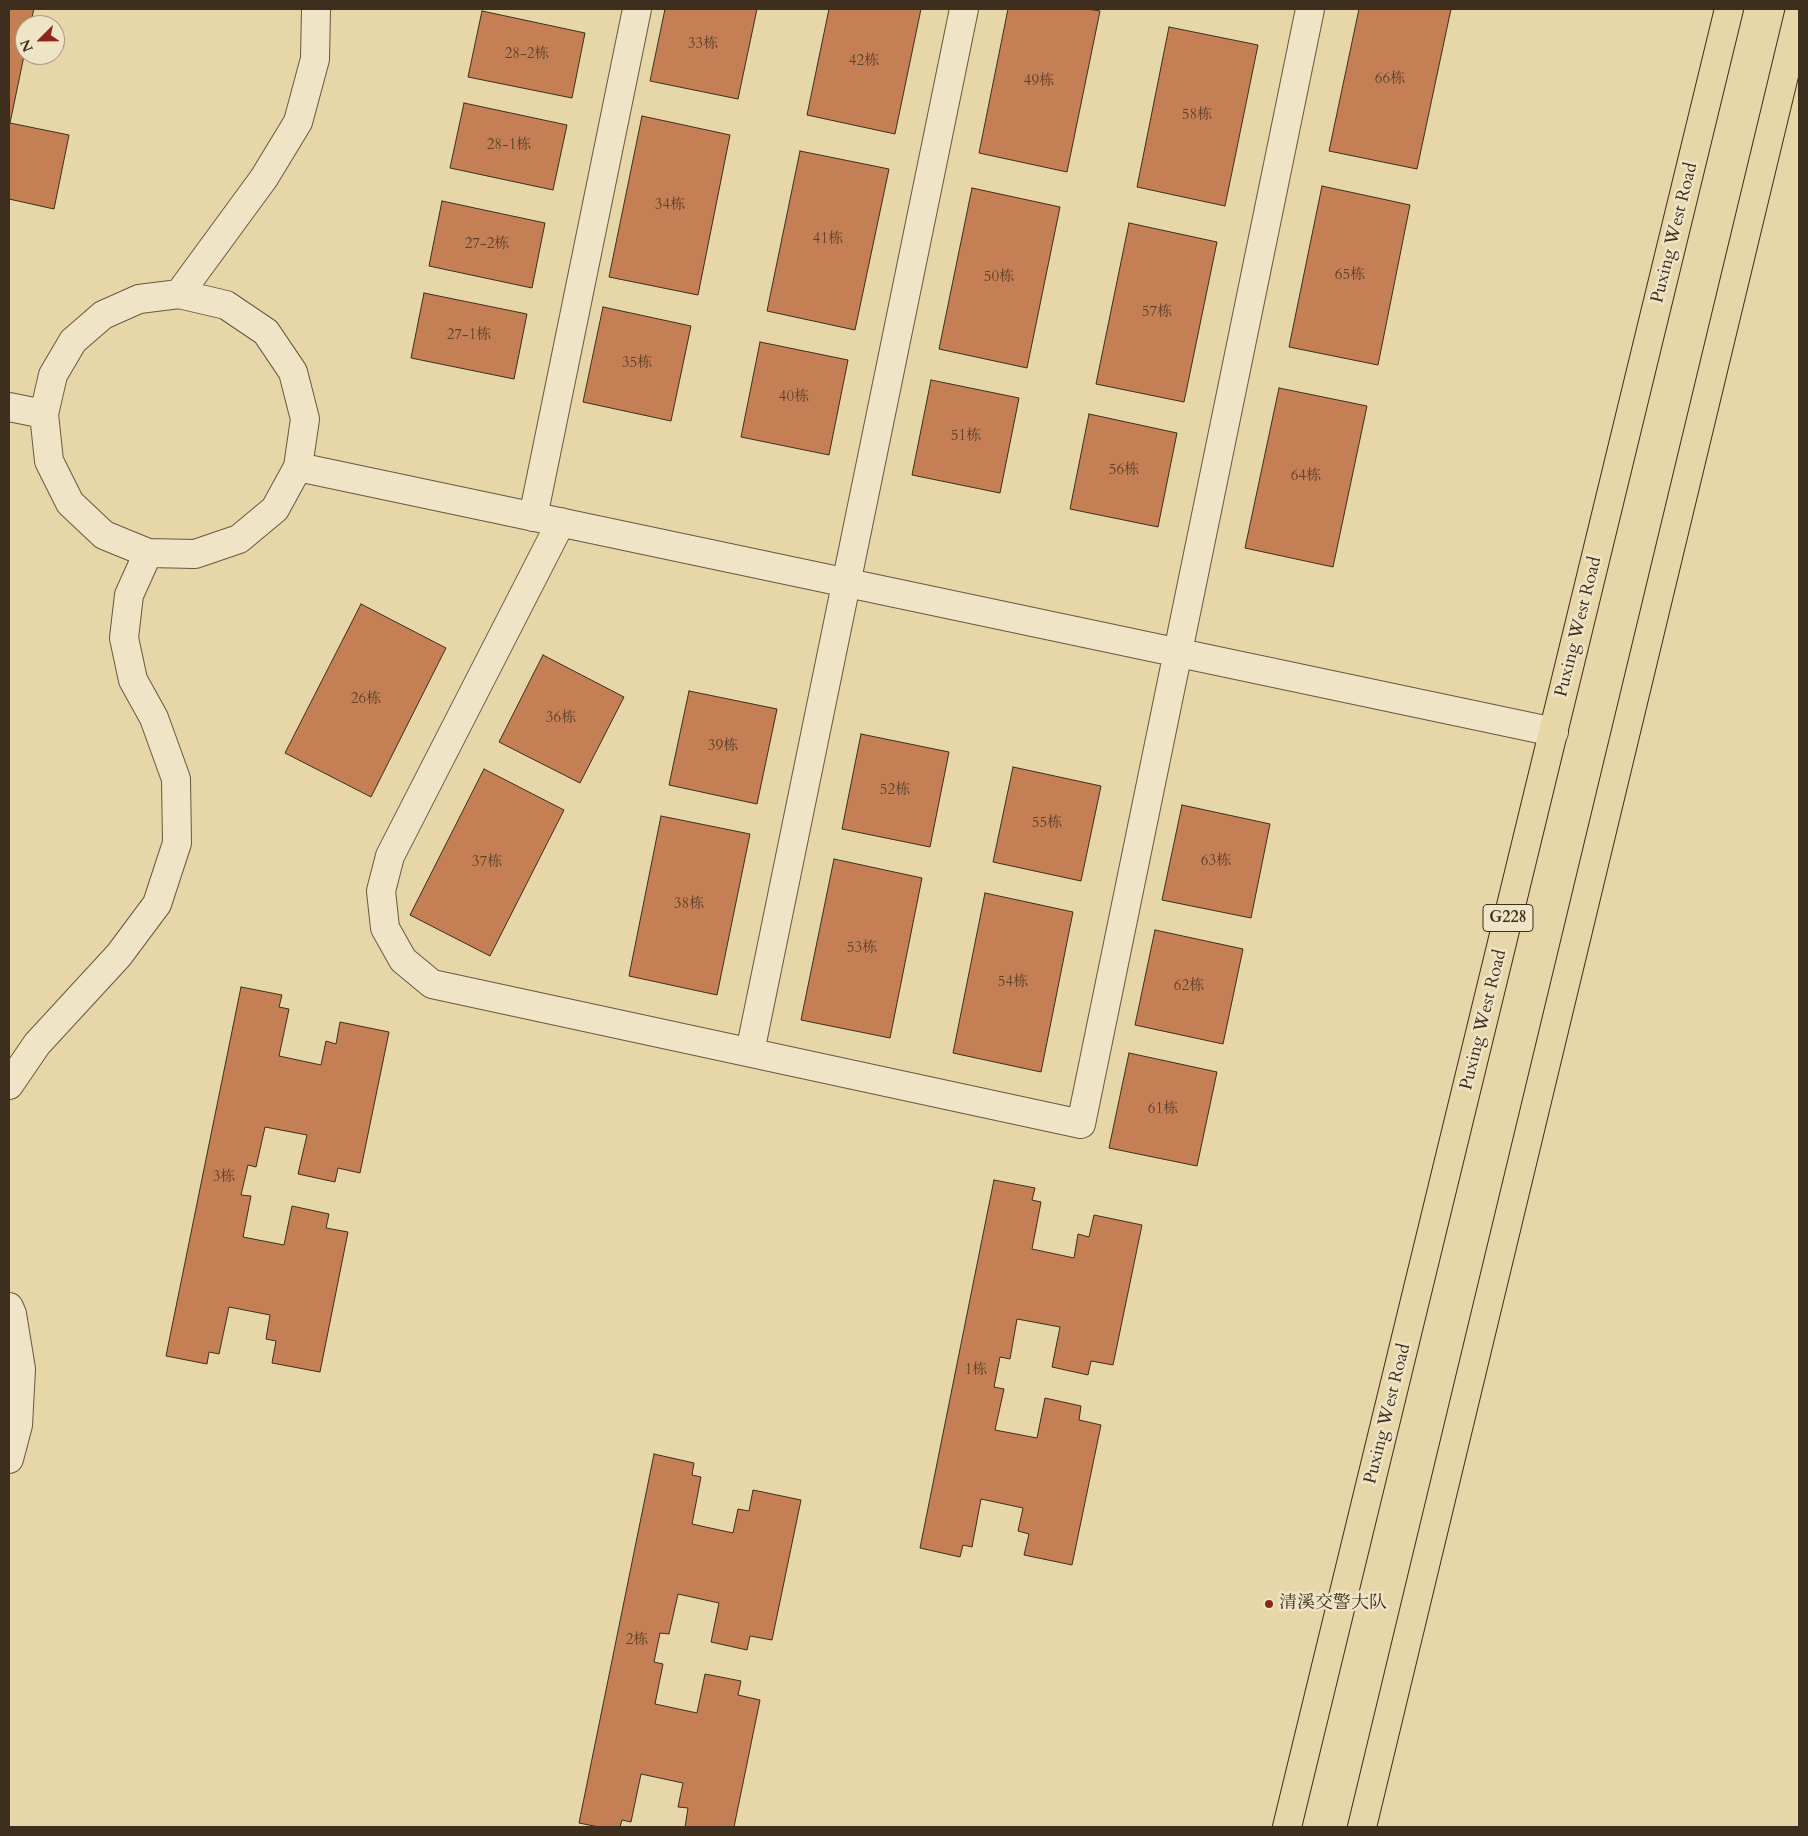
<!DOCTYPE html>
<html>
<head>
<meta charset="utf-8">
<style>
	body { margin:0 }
	#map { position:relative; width:1808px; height:1836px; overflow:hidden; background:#e6d6a8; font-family:Cardo,serif }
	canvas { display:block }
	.frame { position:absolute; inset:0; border:10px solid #3d2e1e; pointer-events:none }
	.north { position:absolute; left:15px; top:15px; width:50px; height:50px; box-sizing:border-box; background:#efe4c6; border:1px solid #a89b83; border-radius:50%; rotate:247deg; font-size:14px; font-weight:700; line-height:20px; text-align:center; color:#3d2e1e }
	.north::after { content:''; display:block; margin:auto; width:18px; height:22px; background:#8f2418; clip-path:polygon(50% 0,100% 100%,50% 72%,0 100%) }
</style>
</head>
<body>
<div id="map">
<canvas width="1808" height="1836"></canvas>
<div class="frame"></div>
<div class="north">N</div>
</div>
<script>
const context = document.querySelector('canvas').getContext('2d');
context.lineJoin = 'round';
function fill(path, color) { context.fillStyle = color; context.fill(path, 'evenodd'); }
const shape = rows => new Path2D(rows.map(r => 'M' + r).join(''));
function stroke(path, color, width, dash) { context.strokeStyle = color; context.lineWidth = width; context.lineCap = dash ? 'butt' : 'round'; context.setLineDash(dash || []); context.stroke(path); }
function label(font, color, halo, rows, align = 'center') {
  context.font = font + ' Cardo,"Noto Serif SC",serif'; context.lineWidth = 5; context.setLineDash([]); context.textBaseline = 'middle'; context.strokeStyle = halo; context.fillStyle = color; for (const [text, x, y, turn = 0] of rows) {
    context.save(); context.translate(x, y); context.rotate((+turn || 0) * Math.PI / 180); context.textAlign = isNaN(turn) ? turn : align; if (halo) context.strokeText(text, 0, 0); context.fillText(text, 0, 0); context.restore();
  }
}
const building = shape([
	[9,9,34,9,30,25,25,25,25,51,10,123,69,135,54,209,9,199,9,9],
	[665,9,757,9,738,99,650,81,665,9],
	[829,9,921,9,895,134,807,115,829,9],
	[1008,9,1088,9,1100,11,1067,172,979,153,1008,9],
	[1359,9,1451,9,1417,169,1329,151,1359,9],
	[482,11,585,33,572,98,468,77,482,11],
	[1169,27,1258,45,1225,206,1137,187,1169,27],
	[464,103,567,125,553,190,450,168,464,103],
	[642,116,730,135,698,295,609,277,642,116],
	[800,151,889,169,855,330,767,311,800,151],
	[1322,186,1410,205,1378,365,1289,347,1322,186],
	[972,188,1060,207,1027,368,939,349,972,188],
	[442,201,545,223,532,288,429,266,442,201],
	[1129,223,1217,242,1184,402,1096,384,1129,223],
	[424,293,527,314,514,379,411,358,424,293],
	[603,307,691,326,671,421,583,402,603,307],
	[760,342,848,360,829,455,741,437,760,342],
	[931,380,1019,398,1000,493,912,475,931,380],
	[1279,388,1367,406,1333,567,1245,548,1279,388],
	[1089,414,1177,433,1158,527,1070,509,1089,414],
	[361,604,446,648,371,797,285,753,361,604],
	[543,655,624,697,580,783,499,742,543,655],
	[689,691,777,709,757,804,669,785,689,691],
	[861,734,949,752,930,847,842,829,861,734],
	[1013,767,1101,786,1081,881,993,862,1013,767],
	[484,769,564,810,490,956,410,915,484,769],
	[1182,805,1270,824,1251,918,1162,900,1182,805],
	[661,816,750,834,717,995,629,976,661,816],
	[834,859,922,878,890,1038,801,1020,834,859],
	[985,893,1073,912,1041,1072,953,1053,985,893],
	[1155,930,1243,949,1223,1044,1135,1025,1155,930],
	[241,987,282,995,279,1007,289,1009,279,1056,321,1065,326,1041,336,1044,340,1022,389,1032,360,1173,338,1168,335,1182,298,1174,307,1135,265,1127,256,1167,248,1165,241,1195,251,1196,243,1237,284,1245,292,1206,329,1214,326,1228,348,1232,320,1372,272,1363,276,1341,266,1339,270,1315,229,1307,219,1354,209,1352,207,1364,166,1356,241,987],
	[1129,1053,1217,1072,1197,1166,1109,1148,1129,1053],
	[994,1180,1035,1188,1032,1200,1041,1202,1032,1249,1074,1258,1078,1234,1089,1237,1094,1215,1142,1225,1113,1365,1091,1361,1088,1375,1052,1367,1060,1327,1017,1319,1010,1359,1000,1357,994,1387,1004,1389,995,1430,1037,1438,1045,1398,1081,1406,1079,1420,1101,1425,1072,1565,1024,1555,1029,1534,1018,1531,1023,1508,981,1499,972,1547,963,1545,960,1557,920,1548,994,1180],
	[654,1454,694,1463,692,1475,701,1477,692,1524,733,1533,738,1509,749,1511,753,1490,801,1500,772,1640,750,1636,747,1650,711,1642,719,1603,678,1594,669,1634,660,1633,654,1662,663,1664,655,1704,697,1713,705,1674,741,1681,738,1695,760,1700,734,1827,685,1827,688,1808,678,1807,683,1783,641,1774,631,1822,622,1820,620,1827,599,1827,579,1823,654,1454]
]);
fill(building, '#c47f54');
stroke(building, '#3d2e1e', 1);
const minor = shape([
	[179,294,226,305,266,332,293,372,305,419,298,467,275,509,239,539,195,554,148,553,104,535,70,503,49,461,44,414,53,375,73,341,103,315,139,299,179,294,264,178,298,122,315,59,316,9],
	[9,407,44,414],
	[298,467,1554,732],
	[533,517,637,9],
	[561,522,390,856,381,891,385,928,403,960,432,984,1081,1124,1310,9],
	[750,1052,964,9],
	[9,1085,37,1044,119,955,157,904,177,843,176,779,154,718,133,680,124,638,129,595,148,553],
	[9,1307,12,1314,21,1369,18,1425,9,1459]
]);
const highway = shape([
	[1287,1827,1729,9],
	[1362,1827,1799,13]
]);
stroke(minor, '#675840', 30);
stroke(highway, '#3d2e1e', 30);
stroke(minor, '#efe4c6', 28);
stroke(highway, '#e6d6a8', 28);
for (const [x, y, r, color] of [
	[1269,1604,5,"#8f2418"]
]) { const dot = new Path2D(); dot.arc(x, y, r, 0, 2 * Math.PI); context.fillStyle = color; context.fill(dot); stroke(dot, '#efe4c6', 2); }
label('15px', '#5f422c', null, [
	["33栋",703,45],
	["28-2栋",527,55],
	["42栋",864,62],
	["66栋",1390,80],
	["49栋",1039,82],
	["58栋",1197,116],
	["28-1栋",509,146],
	["34栋",670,206],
	["41栋",828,240],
	["27-2栋",487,245],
	["65栋",1350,276],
	["50栋",999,278],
	["57栋",1157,313],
	["27-1栋",469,336],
	["35栋",637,364],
	["40栋",794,398],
	["51栋",966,437],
	["56栋",1124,471],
	["64栋",1306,477],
	["26栋",366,700],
	["36栋",561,719],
	["39栋",723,747],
	["52栋",895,791],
	["55栋",1047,824],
	["63栋",1216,862],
	["37栋",487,863],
	["38栋",689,905],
	["53栋",862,949],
	["54栋",1013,983],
	["62栋",1189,987],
	["61栋",1163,1110],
	["3栋",224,1178],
	["1栋",976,1371],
	["2栋",637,1641]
]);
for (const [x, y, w] of [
	[1508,918,50]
]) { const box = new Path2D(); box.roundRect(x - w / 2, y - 13.5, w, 27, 4); context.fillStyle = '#efe4c6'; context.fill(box); stroke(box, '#3d2e1e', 1); }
label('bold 16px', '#3d2e1e', null, [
	["G228",1508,918]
]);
label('18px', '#3d2e1e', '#efe4c6', [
	["Puxing West Road",1675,233,-76],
	["Puxing West Road",1579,627,-76],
	["Puxing West Road",1484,1020,-76],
	["Puxing West Road",1388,1414,-76]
]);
label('18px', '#3d2e1e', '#efe4c6', [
	["清溪交警大队",1279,1604]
], 'left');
</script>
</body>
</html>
